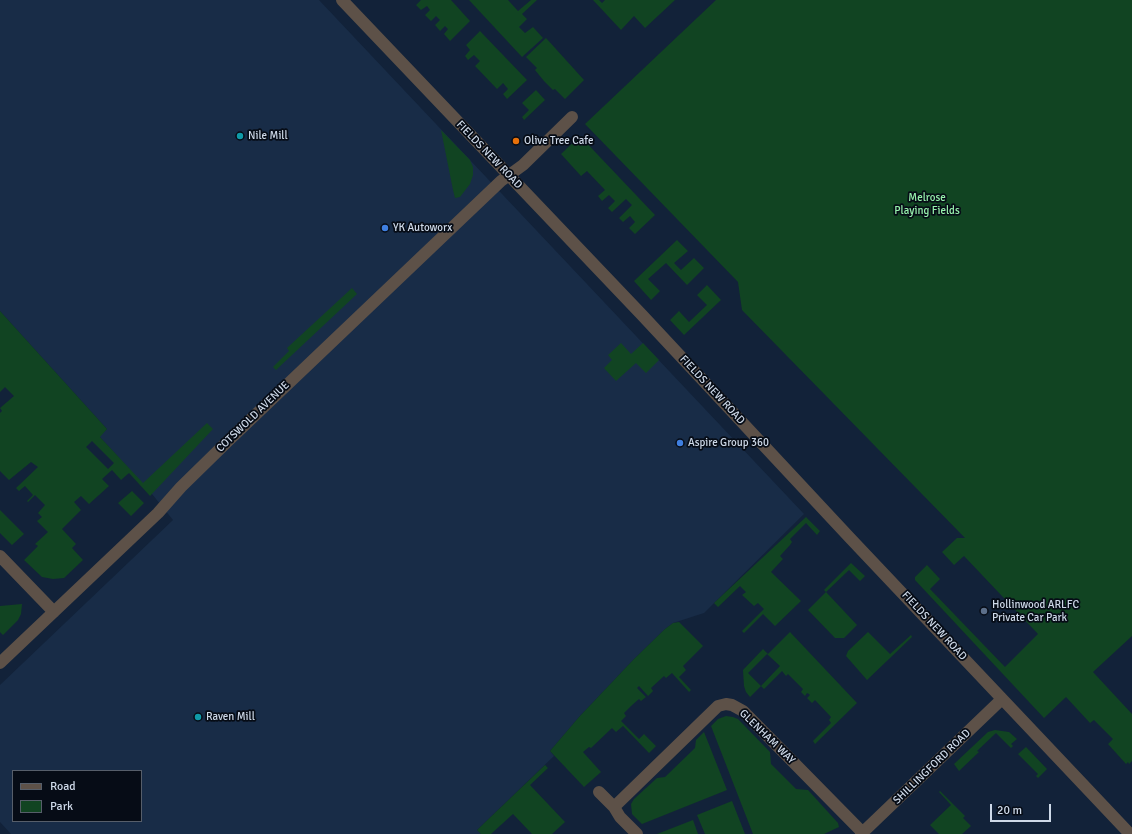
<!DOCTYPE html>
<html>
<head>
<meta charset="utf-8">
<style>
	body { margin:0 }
	#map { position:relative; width:1132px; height:834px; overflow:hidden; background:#122239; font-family:Signika,sans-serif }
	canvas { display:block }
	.legend { position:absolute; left:12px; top:770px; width:130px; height:52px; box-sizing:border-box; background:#060c16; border:1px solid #565e6a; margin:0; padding:5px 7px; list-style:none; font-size:12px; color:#ced9e8 }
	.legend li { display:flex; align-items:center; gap:8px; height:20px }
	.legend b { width:20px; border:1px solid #565e6a }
	.scale { position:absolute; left:990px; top:804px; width:61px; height:18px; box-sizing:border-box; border:2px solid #ced9e8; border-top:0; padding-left:5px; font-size:12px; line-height:14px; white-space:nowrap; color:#ced9e8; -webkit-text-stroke:3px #060c16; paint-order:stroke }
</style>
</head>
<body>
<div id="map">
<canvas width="1132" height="834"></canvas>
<ul class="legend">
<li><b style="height:5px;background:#5d5148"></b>Road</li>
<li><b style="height:11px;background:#142"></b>Park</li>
</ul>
<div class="scale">20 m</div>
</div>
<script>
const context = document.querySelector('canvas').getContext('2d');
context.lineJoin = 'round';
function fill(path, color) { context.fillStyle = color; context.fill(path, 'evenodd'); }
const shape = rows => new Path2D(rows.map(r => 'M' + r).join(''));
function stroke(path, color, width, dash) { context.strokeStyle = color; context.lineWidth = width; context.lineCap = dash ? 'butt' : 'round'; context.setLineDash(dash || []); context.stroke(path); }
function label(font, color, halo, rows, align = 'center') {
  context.font = font + ' Signika,sans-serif'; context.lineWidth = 3.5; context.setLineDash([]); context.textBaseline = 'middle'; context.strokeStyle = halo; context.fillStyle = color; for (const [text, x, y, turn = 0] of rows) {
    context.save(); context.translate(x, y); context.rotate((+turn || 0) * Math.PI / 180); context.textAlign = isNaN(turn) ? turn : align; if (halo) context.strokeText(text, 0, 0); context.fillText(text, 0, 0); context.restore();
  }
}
fill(shape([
	[0,0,319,0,804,514,704,613,673,623,665,629,634,659,579,717,550,751,554,756,477,830,481,834,11,834,0,822,0,685,173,520,152,494,99,436,107,429,0,311],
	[13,771,141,771,141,821,13,821]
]), '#182c47');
fill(shape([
	[421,0,451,0,470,21,450,41,444,34,448,29,445,26,440,31,435,25,440,20,436,16,431,21,425,15,430,10,427,6,421,10,416,5],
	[469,0,508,0,518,11,531,0,537,0,522,14,527,19,519,27,525,33,533,27,543,38,522,57],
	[593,0,599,0,602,3,605,0,675,0,645,28,634,16,621,30],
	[716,0,1132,0,1132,636,1093,672,1132,714,1132,761,1129,764,1128,762,1126,764,1108,744,1113,739,1094,720,1090,723,1066,697,1044,718,915,580,915,577,927,565,940,579,930,589,1005,667,1038,634,964,556,954,565,942,552,957,538,965,538,742,310,738,282,585,124],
	[480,31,527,80,507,99,503,94,508,89,503,83,497,89,475,66,480,61,474,55,468,60,465,56,470,50,466,45],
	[546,38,584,80,565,99,555,89,553,90,544,81,535,70,537,68,526,57],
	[536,90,545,100,524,120,522,117,529,110,522,103],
	[441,130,470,160,473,167,473,175,470,184,460,197,455,198,453,190],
	[580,136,655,215,635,234,629,228,635,222,630,216,623,222,619,218,632,205,626,199,612,212,608,208,615,201,609,195,602,201,598,196,605,190,587,171,581,176,561,154],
	[677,240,688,251,674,263,681,270,694,258,704,268,687,285,666,263,648,279,660,291,651,300,634,281],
	[707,285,721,300,684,335,670,320,679,311,689,322,707,305,697,295],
	[352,288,357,294,276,370,273,367,289,351,287,348],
	[0,311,107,429,100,437,143,483,207,423,213,429,150,496,129,473,121,480,112,470,102,479,109,486,89,504,81,496,74,502,81,510,62,529,76,544,72,548,83,560,64,578,53,579,42,577,24,560,38,546,35,544,48,532,37,521,42,517,38,513,45,505,35,495,28,502,27,501,33,495,25,486,19,491,16,488,38,467,31,462,9,480,0,471,0,413,2,411,0,408,14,396,5,387,0,392],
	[92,441,114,463,108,469,86,447],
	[621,343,631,354,643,343,659,360,646,373,636,363,616,381,604,368,612,360,608,355],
	[132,491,144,503,131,516,118,503],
	[0,510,24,534,12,545,0,533],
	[806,517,820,531,817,535,806,523,790,539,792,542,790,545,780,556,783,559,771,572,801,601,775,626,763,614,744,633,742,631,764,609,758,603,754,606,742,595,746,592,740,586,718,607,714,603],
	[851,563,865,576,860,581,849,570,826,592,857,625,844,638,835,638,808,610,826,592,824,590],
	[22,604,21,614,18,620,3,635,0,632,0,606],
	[679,622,703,646,683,666,686,670,679,677,691,690,689,692,672,673,666,678,664,676,651,688,653,691,648,696,639,686,637,688,646,697,641,701,639,699,631,706,624,713,626,716,621,721,639,739,644,734,656,746,649,753,623,726,616,732,612,728,591,748,589,747,583,752,601,772,584,787,550,751,579,717,634,659,665,629,673,623],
	[790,632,857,703,815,744,813,741,831,723,829,720,831,717,815,700,812,703,807,698,810,695,809,694,807,693,805,696,801,692,803,689,788,674,786,676,782,671,764,689,761,686,750,697,746,692,744,686,743,670,763,649,768,654],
	[767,654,780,666,761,686,748,673],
	[868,632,890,654,911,635,912,637,867,680,846,656,848,651],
	[726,716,733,717,738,719,770,752,771,764,796,789,808,790,838,823,839,827,824,834,753,834,711,726,718,719],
	[995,730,1009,732,1017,739,1011,744,1013,746,1011,748,996,733,977,751,979,752,959,771,954,764,988,732],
	[704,732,727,790,642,824,632,814,631,804,634,799,657,778,665,777,695,748,696,740],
	[1026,747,1047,769,1038,778,1036,776,1038,774,1018,754],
	[545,765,548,768,530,785,565,822,552,834,532,834,513,814,491,834,481,834,477,830],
	[940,791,965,816,963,818,971,826,962,834,939,834,930,825,951,805,939,792],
	[732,801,745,834,705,834,697,815],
	[693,820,698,834,657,834]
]), '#142');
stroke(shape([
	[342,0,642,315,850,538,1130,834],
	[0,556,54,612],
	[0,663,158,513,181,487,228,441,501,181,523,165,572,117],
	[599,792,614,807,620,817,637,834],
	[614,807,718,706,726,704,732,705,743,711,863,833],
	[861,834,1002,699]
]), '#5d5148', 12);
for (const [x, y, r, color] of [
	[240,136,4,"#0f9aa8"],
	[516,141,4,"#e8710a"],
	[385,228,4,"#3f7fe0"],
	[680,443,4,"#3f7fe0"],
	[984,611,4,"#5c6f8a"],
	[198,717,4,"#0f9aa8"]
]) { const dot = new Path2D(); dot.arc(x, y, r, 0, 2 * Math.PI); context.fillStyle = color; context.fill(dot); stroke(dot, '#060c16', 1.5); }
label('11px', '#ced9e8', '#060c16', [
	["Nile Mill",248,136],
	["Olive Tree Cafe",524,141],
	["YK Autoworx",393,228],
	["Aspire Group 360",688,443],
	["Hollinwood ARLFC",992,605],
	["Private Car Park",992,618],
	["Raven Mill",206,717]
], 'left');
label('11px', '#ced9e8', '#060c16', [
	["FIELDS NEW ROAD",489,155,46],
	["FIELDS NEW ROAD",712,390,47],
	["COTSWOLD AVENUE",253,417,-44],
	["FIELDS NEW ROAD",934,626,47],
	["GLENHAM WAY",767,737,44],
	["SHILLINGFORD ROAD",932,767,-44]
]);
label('11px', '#97f1ad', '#060c16', [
	["Melrose",927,198],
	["Playing Fields",927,211]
]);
</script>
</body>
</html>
